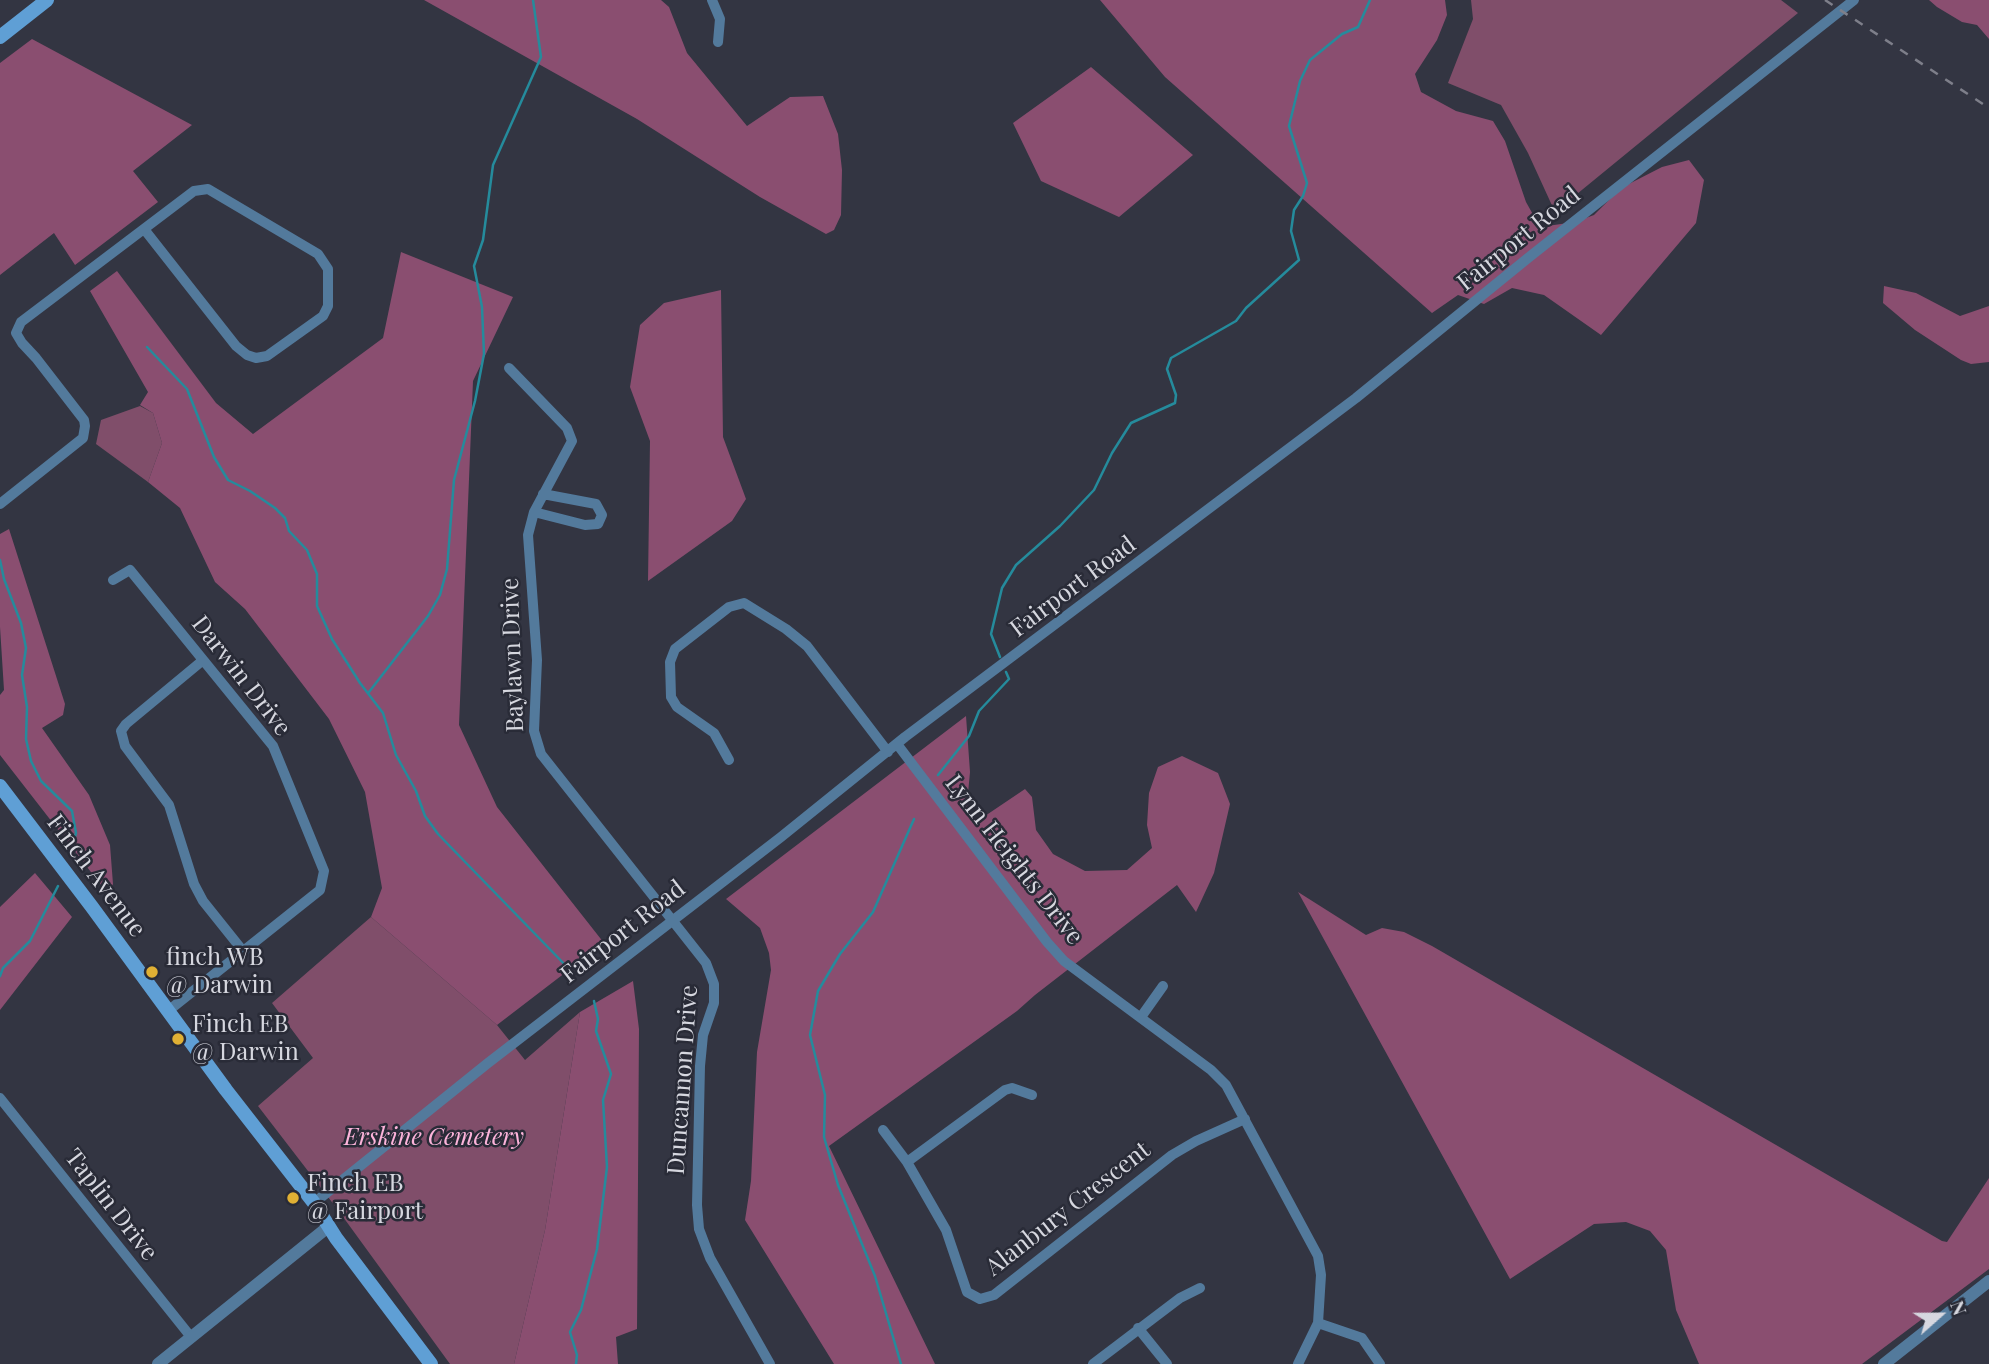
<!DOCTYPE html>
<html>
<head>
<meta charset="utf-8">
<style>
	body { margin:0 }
	#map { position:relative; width:1989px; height:1364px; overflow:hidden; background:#333542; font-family:"Playfair Display",serif }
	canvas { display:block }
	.north { position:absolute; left:1905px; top:1280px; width:70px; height:70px; -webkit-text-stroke:5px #292b37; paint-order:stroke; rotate:69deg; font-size:19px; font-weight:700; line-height:28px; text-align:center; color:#d6d7df }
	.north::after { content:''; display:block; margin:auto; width:24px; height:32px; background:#d6d7df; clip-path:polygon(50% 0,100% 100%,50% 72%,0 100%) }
</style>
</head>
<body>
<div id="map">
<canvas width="1989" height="1364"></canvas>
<div class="north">N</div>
</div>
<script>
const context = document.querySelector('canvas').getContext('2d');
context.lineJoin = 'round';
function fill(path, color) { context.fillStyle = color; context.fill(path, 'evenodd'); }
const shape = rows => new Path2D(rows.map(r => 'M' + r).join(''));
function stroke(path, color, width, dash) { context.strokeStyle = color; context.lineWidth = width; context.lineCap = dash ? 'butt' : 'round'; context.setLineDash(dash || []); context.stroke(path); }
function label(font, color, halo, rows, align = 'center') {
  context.font = font + ' "Playfair Display",serif'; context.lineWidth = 5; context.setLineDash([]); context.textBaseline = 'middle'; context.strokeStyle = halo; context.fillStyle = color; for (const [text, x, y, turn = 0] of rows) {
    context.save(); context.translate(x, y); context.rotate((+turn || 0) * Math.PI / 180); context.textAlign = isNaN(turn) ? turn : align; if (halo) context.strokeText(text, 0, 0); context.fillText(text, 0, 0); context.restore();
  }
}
fill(shape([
	[1471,0,1781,0,1798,13,1555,212,1528,153,1501,105,1448,83,1473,19],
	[140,406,153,413,162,443,148,482,96,444,101,420],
	[371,917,497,1025,525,1060,580,1012,545,1230,514,1364,450,1364,338,1210,258,1106,313,1058,272,1003]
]), '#804e6a');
fill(shape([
	[424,0,661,0,669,7,687,53,747,126,790,97,823,96,838,134,842,170,841,215,834,230,826,234,760,197,637,119],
	[1100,0,1445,0,1447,15,1437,40,1415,74,1421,92,1456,111,1493,121,1505,141,1526,202,1540,227,1575,222,1594,215,1621,188,1662,167,1689,160,1704,180,1696,223,1601,335,1544,295,1512,288,1484,304,1458,295,1432,313,1165,77],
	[1929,0,1989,0,1989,39,1977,25,1962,22,1937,7],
	[32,39,192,125,133,171,158,202,75,265,54,233,0,275,0,63],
	[1091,67,1193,155,1119,217,1041,181,1013,123],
	[401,252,513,297,473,381,459,725,497,807,604,943,497,1025,371,917,382,888,365,792,329,719,245,609,215,582,180,508,148,482,162,443,153,413,140,405,148,392,90,291,117,271,216,403,253,434,383,338],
	[1884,286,1916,293,1960,316,1989,306,1989,362,1971,364,1961,360,1915,330,1883,303],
	[721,290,723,437,746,499,732,521,648,581,650,441,630,387,640,325,664,303],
	[9,529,65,704,63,715,42,728,89,795,110,845,113,884,108,894,0,755,0,695,4,690,0,627,0,534],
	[966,716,970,772,967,804,971,820,979,820,1025,789,1032,797,1036,830,1053,854,1085,871,1127,870,1152,848,1147,825,1149,793,1158,767,1182,756,1218,773,1230,804,1214,873,1196,912,1177,885,1035,995,1017,1011,829,1146,935,1364,834,1364,745,1220,751,1181,757,1052,771,970,769,953,760,928,726,899],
	[35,873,72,917,0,1010,0,907],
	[1298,892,1366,935,1382,928,1404,932,1432,946,1942,1241,1947,1242,1989,1178,1989,1269,1862,1364,1699,1364,1676,1310,1666,1250,1650,1231,1626,1222,1594,1224,1510,1279],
	[633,981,639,1029,637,1329,616,1337,618,1364,514,1364,545,1230,580,1012]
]), '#8a4e70');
stroke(shape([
	[147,347,187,389,214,457,228,480,250,491,275,508,285,518,289,531,307,550,317,574,317,606,332,639,360,683,383,713,396,755,416,791,425,816,438,834,572,972],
	[0,560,4,579,21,623,26,648,22,675,27,707,26,739,31,761,41,781,72,811,76,833,70,855],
	[1000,657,991,634,1002,588,1016,565,1060,526,1094,490,1112,453,1131,423,1175,403,1176,395,1167,369,1171,358,1236,321,1246,308,1299,260,1291,231,1294,210,1303,196,1307,183,1289,126,1300,81,1310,60,1342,34,1358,27,1370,0],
	[369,692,428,616,440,595,447,569,454,480,475,401,484,354,482,307,474,266,483,240,493,165,541,57,533,0],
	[938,775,969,736,979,711,1009,679,1006,672],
	[0,976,3,968,30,941,58,886],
	[576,1364,577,1355,570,1332,581,1310,597,1249,607,1167,603,1100,611,1074,596,1031,598,1019,594,1001],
	[901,1364,875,1276,838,1185,824,1137,825,1095,810,1035,818,991,840,954,873,912,914,819]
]), '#258b9c', 2.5);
stroke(shape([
	[712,0,720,19,718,42],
	[509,368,567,428,572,441,534,512,528,535,537,660,534,731,541,754,706,963,714,984,714,1003,703,1035,700,1066,697,1205,699,1229,710,1258,770,1364],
	[0,504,83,438,85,426,84,420,36,358,22,343,16,333,21,322,194,191,208,189,318,254,328,269,328,306,323,316,267,356,256,358,247,355,236,346,144,229],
	[534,512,585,525,598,524,602,515,596,504,543,494],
	[113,580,130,570,273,746,324,871,320,890,168,1011],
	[202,661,126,724,121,731,125,746,169,805,194,884,203,901,243,951],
	[897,744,1047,942,1064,961,1211,1070,1226,1085,1318,1256,1321,1275,1318,1323,1298,1364],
	[729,760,714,733,677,707,671,697,670,662,675,649,729,607,744,603,786,629,807,646,888,752],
	[1141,1017,1163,986],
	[0,1098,191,1337],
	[883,1130,907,1162,946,1230,967,1292,980,1299,994,1295,1172,1155,1196,1141,1245,1119],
	[907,1162,1005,1090,1012,1088,1032,1095],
	[314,1203,488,1063,781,837,905,737,1356,398,1528,258,1854,0],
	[1318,1323,1362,1338,1380,1364],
	[1138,1328,1167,1364],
	[1093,1364,1180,1298,1200,1288]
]), '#537a9c', 10);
stroke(shape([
	[158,1364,328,1227],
	[1884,1364,1989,1281]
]), '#537a9c', 12);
stroke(shape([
	[0,37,47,0],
	[0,786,92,907,226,1090,314,1203,336,1238,431,1364]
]), '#5f9fd5', 14);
stroke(shape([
	[1825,0,1989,108]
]), '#7e7f8a', 2.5, [9, 9]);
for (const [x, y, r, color] of [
	[152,972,7,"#e0b034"],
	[178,1039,7,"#e0b034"],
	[293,1198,7,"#e0b034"]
]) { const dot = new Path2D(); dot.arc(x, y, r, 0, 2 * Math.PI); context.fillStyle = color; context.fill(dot); stroke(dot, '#292b37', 2.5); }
label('24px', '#d6d7df', '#292b37', [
	["Fairport Road",1519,239,-39],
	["Fairport Road",1073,587,-37],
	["Baylawn Drive",513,655,-92],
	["Darwin Drive",241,676,52],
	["Lynn Heights Drive",1014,860,52],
	["Finch Avenue",96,876,53],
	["Fairport Road",623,932,-38],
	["Duncannon Drive",683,1080,-86],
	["Taplin Drive",111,1205,52],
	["Alanbury Crescent",1068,1209,-38]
]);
label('24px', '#d6d7df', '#292b37', [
	["finch WB",166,958],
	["@ Darwin",166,986],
	["Finch EB",192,1025],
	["@ Darwin",192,1053],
	["Finch EB",307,1184],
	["@ Fairport",307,1212]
], 'left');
label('italic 24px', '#fdb4db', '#292b37', [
	["Erskine Cemetery",434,1138]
]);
</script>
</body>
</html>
